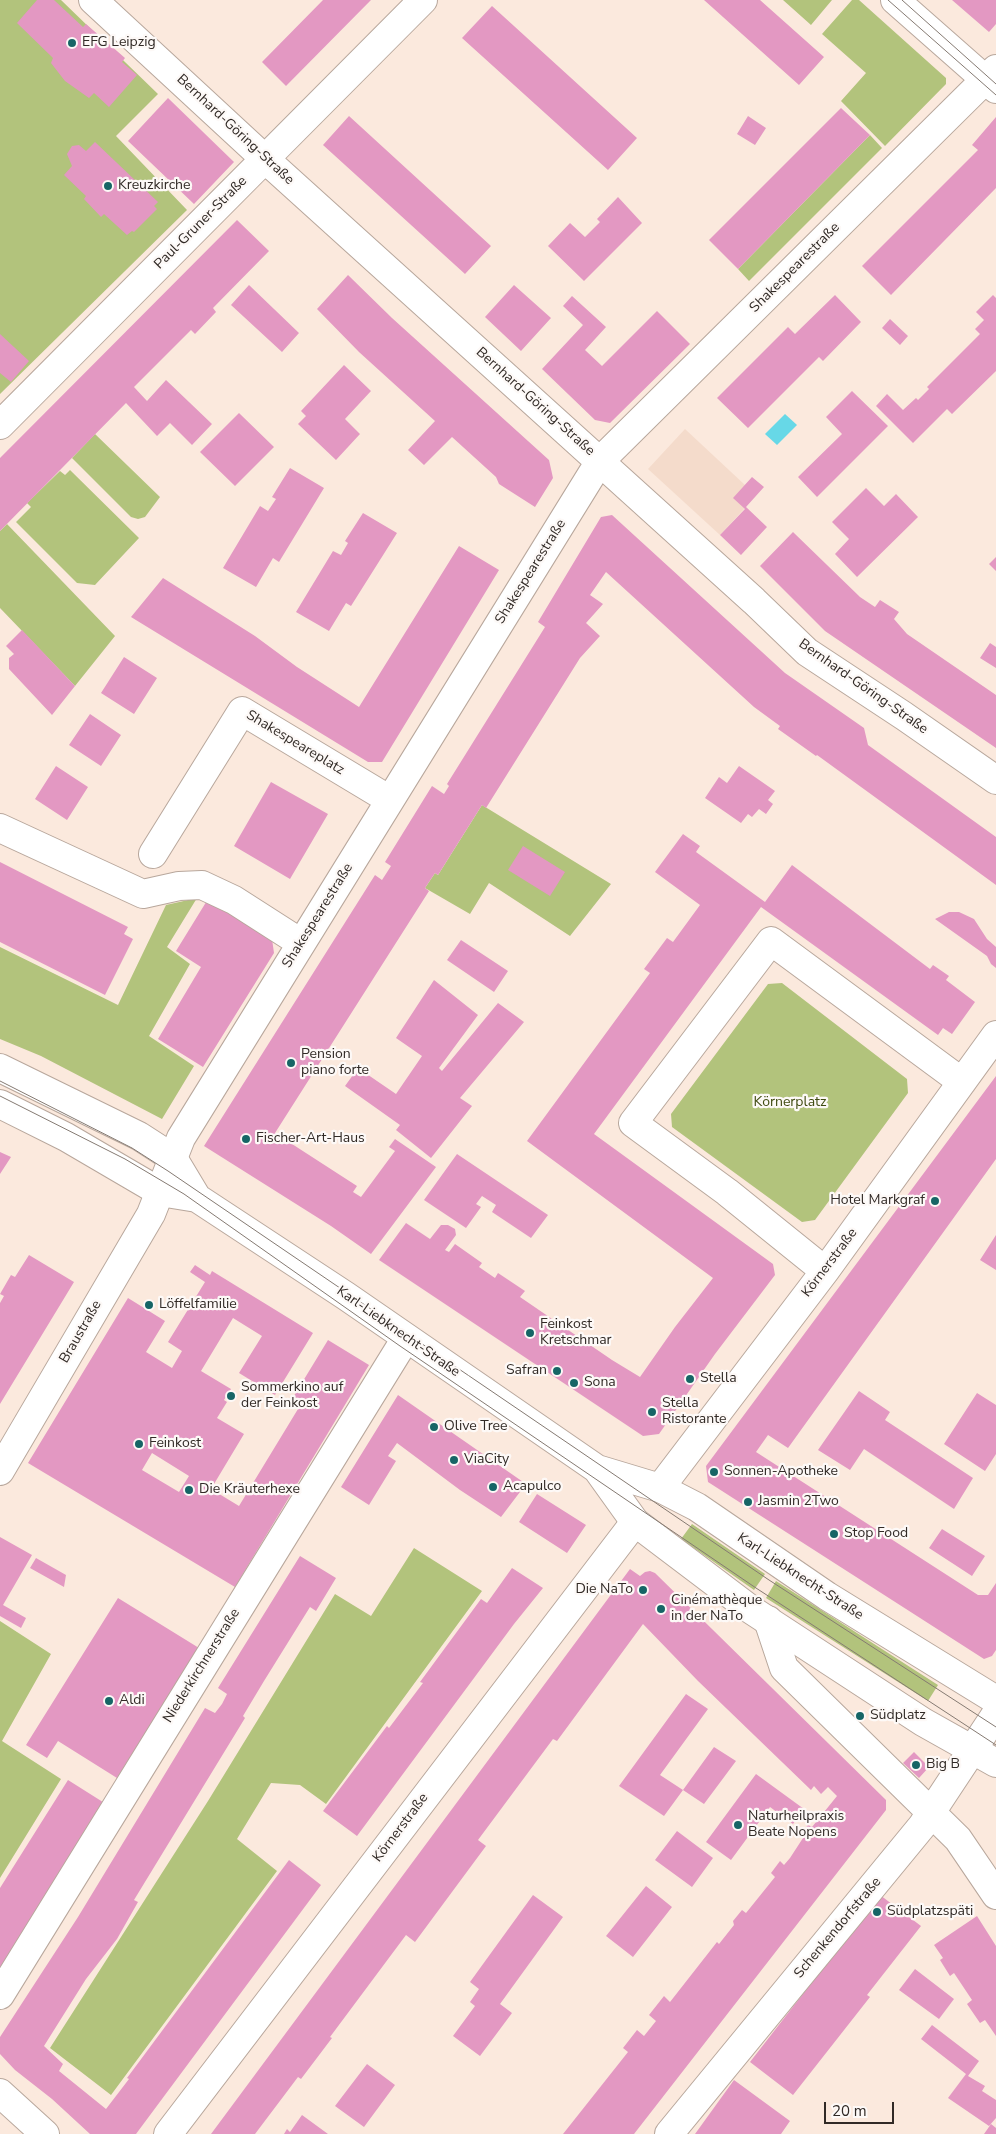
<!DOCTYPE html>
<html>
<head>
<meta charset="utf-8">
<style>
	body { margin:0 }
	#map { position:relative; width:996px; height:2134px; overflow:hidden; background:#fbe9dd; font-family:"Nunito Sans",sans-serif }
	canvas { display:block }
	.scale { position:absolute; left:824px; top:2102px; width:70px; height:22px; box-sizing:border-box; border:2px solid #312a26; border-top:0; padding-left:6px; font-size:15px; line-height:18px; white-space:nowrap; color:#312a26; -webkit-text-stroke:4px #fdf9f7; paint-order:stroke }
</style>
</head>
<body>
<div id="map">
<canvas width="996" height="2134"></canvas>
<div class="scale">20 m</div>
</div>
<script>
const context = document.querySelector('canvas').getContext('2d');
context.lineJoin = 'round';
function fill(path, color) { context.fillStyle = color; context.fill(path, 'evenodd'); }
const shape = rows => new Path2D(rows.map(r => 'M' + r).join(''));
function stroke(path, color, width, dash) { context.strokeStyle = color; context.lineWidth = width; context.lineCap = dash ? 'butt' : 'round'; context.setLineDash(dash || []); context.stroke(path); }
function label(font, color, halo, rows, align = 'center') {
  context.font = font + ' "Nunito Sans",sans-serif'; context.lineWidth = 4.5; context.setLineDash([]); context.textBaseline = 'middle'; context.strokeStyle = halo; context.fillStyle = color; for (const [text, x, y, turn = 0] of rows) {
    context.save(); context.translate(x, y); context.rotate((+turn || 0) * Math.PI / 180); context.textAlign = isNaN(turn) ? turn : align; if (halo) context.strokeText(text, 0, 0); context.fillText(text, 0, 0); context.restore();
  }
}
fill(shape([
	[685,429,745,485,745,508,720,535,648,469]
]), '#f4dbcb');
fill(shape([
	[0,0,61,0,158,94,116,136,187,210,0,394],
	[783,0,832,0,811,25],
	[852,0,859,0,946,78,946,84,885,146,841,101,866,73,822,34],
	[870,135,882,148,749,281,738,269],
	[95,434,160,497,145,517,138,519,131,517,72,458],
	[70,470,139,538,95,585,77,583,16,522,31,507,27,503,60,471,65,475],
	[7,524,115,636,75,686,0,608,0,531],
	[482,805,611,884,570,936,489,883,470,914,425,888,435,873,438,875],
	[197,898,167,947,190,964,149,1036,194,1066,162,1119,41,1056,0,1039,0,947,118,1005,166,905],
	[782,983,907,1079,908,1093,815,1220,802,1222,672,1127,671,1114,768,984],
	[692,1524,765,1574,754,1590,681,1539],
	[414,1548,482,1591,326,1804,300,1785,271,1783,237,1839,277,1871,111,2095,50,2048,208,1801,335,1594,371,1616],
	[776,1581,938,1685,928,1701,766,1598],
	[0,1621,51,1654,2,1741,61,1779,0,1878]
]), '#b2c37c');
fill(shape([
	[785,414,797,425,777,445,765,434]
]), '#67d8e7');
fill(shape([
	[37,0,54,0,83,27,86,24,125,58,122,62,137,75,109,107,94,93,89,98,65,81,51,63,53,58,17,23],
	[323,0,371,0,286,86,262,62],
	[704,0,760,0,824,57,799,85],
	[952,0,996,0,996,24,989,32],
	[492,6,637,138,608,170,462,38],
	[168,98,234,162,194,204,128,141],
	[841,108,870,135,738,269,709,240],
	[349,116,491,246,465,274,323,145],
	[748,116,766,128,755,145,737,134],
	[996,117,996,188,891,295,862,266,978,150,972,145],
	[95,142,158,202,154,206,157,209,134,232,132,231,127,235,104,214,101,217,84,199,86,196,64,175,72,166,67,154,72,146,79,145,86,151],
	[618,197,642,223,584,281,548,246,570,223,585,237,600,222,597,219],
	[237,220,269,251,213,308,216,312,195,334,191,330,134,387,147,401,166,380,212,424,192,445,170,423,157,436,126,403,0,531,0,458],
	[348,275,392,318,549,460,553,478,535,507,499,484,496,477,452,437,424,465,408,450,435,421,359,352,317,309],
	[249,285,299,333,282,352,231,305],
	[514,285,551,318,521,351,485,317],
	[835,295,861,322,823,361,819,357,748,428,717,398,788,327,795,334],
	[993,295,996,298,996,371,952,414,947,409,913,443,876,406,887,394,903,410,916,398,918,400,929,389,927,387,980,334,975,329,984,320,976,312],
	[572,296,606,327,585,350,602,366,657,311,690,344,610,423,595,420,542,369,583,325,563,306],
	[890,319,908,336,900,345,882,328],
	[0,334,29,361,11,382,0,373],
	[344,365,371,391,345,419,360,434,336,460,298,424,306,416,301,411],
	[852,391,888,426,817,497,798,477,842,434,826,417],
	[239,413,274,447,235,486,200,452],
	[290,468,324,488,279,562,273,558,256,587,223,568,260,506,268,511,276,499,272,497],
	[752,477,764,487,746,507,767,527,741,555,720,535,745,509,733,498],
	[866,488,884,506,896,494,918,517,857,577,835,554,849,539,832,522],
	[363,513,397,533,351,606,346,603,329,631,296,612,333,551,341,555,348,543,345,541],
	[612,515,785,673,864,728,868,745,996,837,996,885,817,755,816,756,778,729,780,726,754,707,606,572,590,595,603,604,586,623,600,636,580,658,486,808,482,805,438,875,435,873,425,888,429,891,275,1133,357,1186,353,1192,361,1197,395,1151,389,1147,395,1139,436,1167,371,1254,331,1226,204,1146,375,875,382,880,391,866,385,862,432,786,444,794,449,786,447,784,545,627,538,622,601,517],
	[793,532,860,597,875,607,880,600,899,612,894,619,907,634,996,695,996,748,825,631,760,566],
	[459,546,499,570,382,762,368,762,131,617,163,578,255,636,297,667,359,707],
	[996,557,996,571,989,564],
	[22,630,75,686,52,715,9,669,9,658,14,654,6,646],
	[990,643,996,647,996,668,980,658],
	[124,657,157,678,134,714,101,693],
	[90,714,121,735,101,766,69,745],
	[56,766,88,787,67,820,35,799],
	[739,766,775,791,768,800,773,804,766,814,759,809,752,817,748,814,741,823,705,798,719,777,727,783],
	[271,782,328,814,290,879,234,846],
	[683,834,700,846,696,852,765,902,792,865,930,969,933,965,949,976,946,980,975,1002,952,1034,943,1028,938,1035,761,907,594,1134,773,1264,775,1275,715,1354,659,1434,643,1436,379,1260,406,1223,430,1239,441,1225,448,1225,455,1229,456,1235,445,1250,449,1252,455,1244,482,1263,479,1267,495,1278,498,1273,525,1291,520,1297,612,1360,640,1377,675,1327,713,1278,527,1141,650,973,644,969,667,938,673,942,700,905,655,872],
	[523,846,565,872,550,896,508,870],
	[0,862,128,927,124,934,133,939,105,995,0,942],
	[208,899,272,939,274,953,203,1067,158,1039,201,967,176,951],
	[949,912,959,912,974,919,987,939,996,947,996,968,991,964,987,956,935,919],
	[461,940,508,971,494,992,447,960],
	[434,980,478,1015,439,1068,442,1071,498,1003,524,1022,460,1098,472,1106,431,1158,396,1130,400,1125,345,1086,358,1068,396,1094,422,1056,396,1038],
	[996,1076,996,1159,788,1448,768,1435,756,1452,978,1595,988,1595,996,1583,996,1650,992,1656,984,1659,708,1482,706,1466],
	[0,1152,11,1157,0,1174],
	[457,1154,548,1215,531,1238,492,1212,496,1205,482,1196,476,1204,481,1207,466,1228,424,1200],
	[996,1235,996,1270,980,1260],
	[29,1255,74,1282,0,1404,0,1303,4,1296,0,1294,11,1275,15,1277],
	[195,1265,210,1275,212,1271,313,1333,275,1395,239,1373,262,1336,233,1318,201,1371,231,1389,224,1400,227,1402,217,1418,244,1434,211,1489,239,1506,298,1409,289,1404,328,1340,369,1365,235,1587,28,1463,128,1298,165,1321,146,1352,172,1368,182,1351,168,1342,205,1282,190,1272],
	[152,1453,189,1476,179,1492,142,1470],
	[250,1381,256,1384,251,1392,246,1389],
	[859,1391,890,1412,885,1420,973,1478,954,1509,864,1449,850,1470,818,1450],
	[977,1393,996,1405,996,1454,985,1471,944,1444],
	[398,1395,526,1484,501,1517,460,1490,397,1443,388,1456,396,1461,369,1505,341,1487],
	[537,1494,586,1525,567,1553,519,1522],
	[942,1529,985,1556,972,1576,929,1548],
	[0,1537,32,1555,3,1605,26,1618,21,1628,0,1616],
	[300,1556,336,1578,316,1611,310,1607,264,1681,243,1716,245,1718,134,1900,138,1902,117,1939,86,1979,44,2046,63,2064,59,2071,106,2109,129,2079,127,2078,289,1860,321,1885,136,2134,90,2134,52,2099,15,2070,0,2054,0,2037,78,1917,205,1708,215,1713,222,1704,227,1694,218,1688],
	[36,1558,66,1575,64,1587,30,1568],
	[512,1568,543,1588,514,1624,357,1836,323,1811,387,1726,389,1728,423,1683,420,1682,481,1599,487,1603],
	[630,1569,640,1576,645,1572,650,1571,655,1573,886,1800,886,1810,634,2134,563,2134,628,2052,623,2048,637,2030,644,2036,656,2021,649,2015,664,1996,670,2002,717,1942,719,1944,734,1925,733,1921,742,1910,746,1913,775,1877,771,1873,780,1861,784,1865,790,1858,803,1838,800,1835,808,1825,812,1827,837,1796,828,1787,821,1794,814,1786,811,1790,698,1681,643,1624,557,1741,553,1739,478,1840,486,1846,415,1942,406,1935,330,2037,332,2038,301,2079,298,2077,255,2134,211,2134],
	[118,1598,199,1648,117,1778,58,1741,47,1758,26,1745],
	[686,1694,708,1709,660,1775,683,1790,664,1816,619,1786],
	[714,1747,736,1761,704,1804,683,1790],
	[914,1752,929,1767,919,1778,903,1763],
	[756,1774,804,1809,793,1824,770,1807,731,1860,706,1842],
	[68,1780,106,1804,0,1973,0,1888],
	[677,1831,713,1858,692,1887,655,1860],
	[646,1886,672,1907,633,1957,606,1936],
	[533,1895,563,1917,500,2004,512,2013,480,2056,453,2036,475,2006,470,2002,479,1989,470,1982],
	[880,1895,921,1926,867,1995,870,1997,793,2095,750,2062],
	[977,1916,996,1946,996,2036,985,2020,980,2023,967,2004,972,2000,954,1973,950,1976,940,1960,943,1958,934,1945],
	[915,1969,954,1999,939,2019,899,1990],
	[932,2025,979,2061,968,2076,985,2086,982,2091,996,2100,996,2118,989,2126,948,2098,966,2074,921,2039],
	[367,2064,395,2085,364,2127,335,2106],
	[734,2080,790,2121,781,2134,695,2134],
	[302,2115,328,2134,284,2134,287,2129,290,2132],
	[991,2124,996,2128,996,2134,984,2134]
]), '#e398c2');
const minor = shape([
	[93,0,265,159,754,601,807,652,904,716,996,780],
	[895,0,996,89],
	[0,425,423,0],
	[0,828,143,894,179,886,202,885,234,900,301,943],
	[153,854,242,711,390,800],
	[825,1271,727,1192,633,1123,771,941,962,1082],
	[0,1471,151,1214,181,1138,600,461,996,69],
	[660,1488,825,1271,996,1035],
	[768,1620,784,1668,958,1839,996,1895],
	[0,1995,406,1338],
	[168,2134,635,1522],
	[669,2134,922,1826,996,1714]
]);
const major = shape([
	[0,1068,139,1136,173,1158,197,1198],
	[0,1104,66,1137,160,1192,197,1198,346,1296,597,1469,660,1488,697,1507,827,1596,996,1700],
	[597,1469,635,1522,750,1609,923,1722,996,1763],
	[0,2093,45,2134]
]);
stroke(minor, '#b8a79c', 30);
stroke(major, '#b8a79c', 30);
stroke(minor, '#fff', 28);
stroke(major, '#fff', 28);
stroke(shape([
	[888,0,996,95],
	[902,0,996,84],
	[0,1081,132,1148,168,1171,769,1580,996,1727],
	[0,1096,125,1159,184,1194,400,1346,756,1588,996,1745]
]), '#857a72', 1);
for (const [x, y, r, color] of [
	[72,43,5,"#166566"],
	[108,186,5,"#166566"],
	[291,1063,5,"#166566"],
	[246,1139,5,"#166566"],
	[935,1201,5,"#166566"],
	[149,1305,5,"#166566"],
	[530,1333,5,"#166566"],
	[557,1371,5,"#166566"],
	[690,1379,5,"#166566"],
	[574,1383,5,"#166566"],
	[231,1396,5,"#166566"],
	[652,1412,5,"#166566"],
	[434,1427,5,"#166566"],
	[139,1444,5,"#166566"],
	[454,1460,5,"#166566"],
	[714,1472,5,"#166566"],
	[493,1487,5,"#166566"],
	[189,1490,5,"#166566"],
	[748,1502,5,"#166566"],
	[834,1534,5,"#166566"],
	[643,1590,5,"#166566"],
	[661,1609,5,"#166566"],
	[109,1701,5,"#166566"],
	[860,1716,5,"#166566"],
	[916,1765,5,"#166566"],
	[738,1825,5,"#166566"],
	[877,1912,5,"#166566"]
]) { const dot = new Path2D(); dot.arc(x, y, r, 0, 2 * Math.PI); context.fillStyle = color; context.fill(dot); stroke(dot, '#fdf9f7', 2); }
label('14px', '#312a26', '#fdf9f7', [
	["EFG Leipzig",82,43],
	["Kreuzkirche",118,186],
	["Pension",301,1055],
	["piano forte",301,1071],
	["Fischer-Art-Haus",256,1139],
	["Hotel Markgraf",925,1201,"right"],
	["Löffelfamilie",159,1305],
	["Feinkost",540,1325],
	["Kretschmar",540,1341],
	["Safran",547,1371,"right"],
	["Stella",700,1379],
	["Sona",584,1383],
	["Sommerkino auf",241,1388],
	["der Feinkost",241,1404],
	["Stella",662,1404],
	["Ristorante",662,1420],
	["Olive Tree",444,1427],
	["Feinkost",149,1444],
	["ViaCity",464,1460],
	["Sonnen-Apotheke",724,1472],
	["Acapulco",503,1487],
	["Die Kräuterhexe",199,1490],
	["Jasmin 2Two",758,1502],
	["Stop Food",844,1534],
	["Die NaTo",633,1590,"right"],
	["Cinémathèque",671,1601],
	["in der NaTo",671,1617],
	["Aldi",119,1701],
	["Südplatz",870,1716],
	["Big B",926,1765],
	["Naturheilpraxis",748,1817],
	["Beate Nopens",748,1833],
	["Südplatzspäti",887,1912]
], 'left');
label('14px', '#312a26', '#fdf9f7', [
	["Bernhard-Göring-Straße",235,130,43],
	["Paul-Gruner-Straße",201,223,-45],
	["Shakespearestraße",795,268,-45],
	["Bernhard-Göring-Straße",535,402,42],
	["Shakespearestraße",531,572,-58],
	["Bernhard-Göring-Straße",863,687,35],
	["Shakespeareplatz",295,743,31],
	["Shakespearestraße",318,916,-58],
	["Körnerstraße",830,1263,-53],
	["Braustraße",81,1332,-60],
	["Karl-Liebknecht-Straße",398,1332,35],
	["Karl-Liebknecht-Straße",800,1577,33],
	["Niederkirchnerstraße",202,1666,-58],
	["Körnerstraße",401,1828,-53],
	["Schenkendorfstraße",838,1928,-50]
]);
label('14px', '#3f4a10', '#fdf9f7', [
	["Körnerplatz",790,1103]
]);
</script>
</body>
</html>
